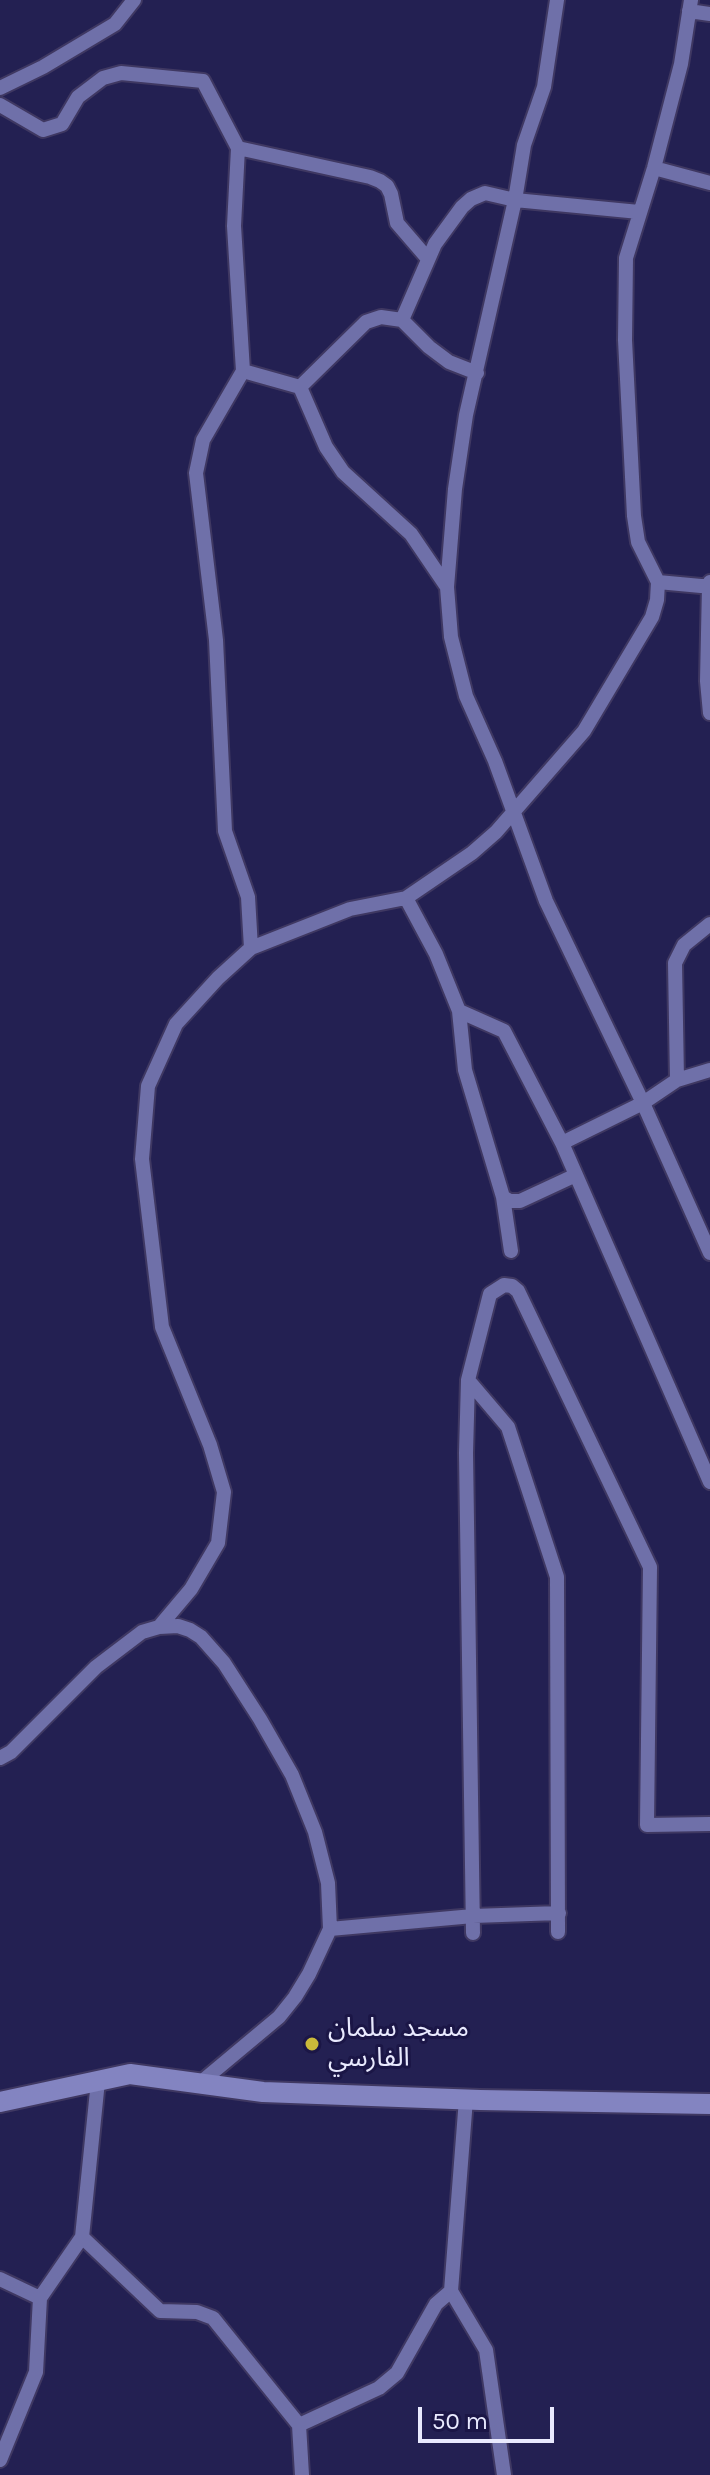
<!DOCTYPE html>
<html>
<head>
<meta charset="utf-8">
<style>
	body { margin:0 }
	#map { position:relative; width:710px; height:2475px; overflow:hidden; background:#232052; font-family:Karla,sans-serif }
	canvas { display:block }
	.scale { position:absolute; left:418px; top:2407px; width:136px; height:36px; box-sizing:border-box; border:4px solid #e9eafe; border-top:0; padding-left:10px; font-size:24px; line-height:28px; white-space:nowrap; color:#e9eafe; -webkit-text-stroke:6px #1b1646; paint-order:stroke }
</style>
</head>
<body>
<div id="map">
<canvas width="710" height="2475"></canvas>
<div class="scale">50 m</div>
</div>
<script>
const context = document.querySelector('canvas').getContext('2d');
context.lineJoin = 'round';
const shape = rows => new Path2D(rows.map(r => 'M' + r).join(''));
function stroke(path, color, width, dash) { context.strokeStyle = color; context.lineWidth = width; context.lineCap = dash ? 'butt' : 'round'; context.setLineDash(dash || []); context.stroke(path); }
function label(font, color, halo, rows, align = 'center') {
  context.font = font + ' Karla,"Noto Sans Arabic",sans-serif'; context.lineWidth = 6; context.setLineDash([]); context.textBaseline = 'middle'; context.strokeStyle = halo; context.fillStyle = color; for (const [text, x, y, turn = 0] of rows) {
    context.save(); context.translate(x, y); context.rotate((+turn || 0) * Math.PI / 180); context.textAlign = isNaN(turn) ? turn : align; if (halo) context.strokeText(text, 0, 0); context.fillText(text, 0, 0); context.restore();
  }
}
const street = shape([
	[557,0,544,87,524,145,515,200,466,415,455,489,447,587,451,637,466,696,495,761,546,901,643,1103,710,1253],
	[689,11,710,14],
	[0,88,43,67,115,24,134,0],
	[0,105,43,130,62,124,78,97,103,78,121,73,203,81,238,148],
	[654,168,710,183],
	[402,320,381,317,366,322,300,387,326,447,343,472,411,534,447,587],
	[243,371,234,226,238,148,370,177,380,181,387,186,391,194,397,223,428,259],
	[477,373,449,362,429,347,402,320,435,244,462,207,471,199,485,193,515,200,639,212],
	[658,582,701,586,709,586,710,582],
	[709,586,707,681,710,713],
	[406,898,436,954,459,1011,465,1070,503,1197,510,1201,520,1201,576,1175],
	[251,948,248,897,225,831,216,640,196,473,203,440,243,371,300,387],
	[459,1011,504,1031,562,1143],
	[710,1070,677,1080,643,1103,562,1143,710,1482],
	[677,1080,675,963,684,945,710,924],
	[503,1197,511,1251],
	[468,1380,508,1427,557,1577,558,1932],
	[159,1627,191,1589,218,1543,224,1492,210,1445,162,1327,142,1159,148,1086,176,1024,218,978,251,948,350,909,406,898,472,853,496,832,584,731,652,617,657,600,658,582,638,542,634,516,625,340,626,258,654,168,681,64,691,0],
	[0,1758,11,1752,96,1667,142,1632,159,1627,178,1626,190,1630,201,1637,224,1663,260,1719,292,1775,315,1832,328,1883,330,1929,309,1974,295,1997,279,2017,200,2083],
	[330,1929,473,1916,559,1913],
	[473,1933,466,1453,468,1380,490,1294,504,1285,512,1286,518,1291,650,1567,647,1825,710,1824],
	[466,2099,451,2291,486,2350,504,2475],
	[82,2237,160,2311,197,2312,213,2318,299,2425,302,2475],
	[0,2279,40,2298,36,2372,0,2460],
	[40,2298,82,2237,98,2081],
	[299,2425,379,2388,397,2373,436,2304,451,2291]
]);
const secondary = shape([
	[0,2102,130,2074,263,2092,480,2100,710,2104]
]);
stroke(street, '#3f3862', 18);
stroke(secondary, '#3f3862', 24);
stroke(street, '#6f70a9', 14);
stroke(secondary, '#8384c1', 20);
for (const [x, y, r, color] of [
	[312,2044,8,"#caba3a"]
]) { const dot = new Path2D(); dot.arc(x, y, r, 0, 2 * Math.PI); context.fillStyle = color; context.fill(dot); stroke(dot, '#1b1646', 3); }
label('26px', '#e9eafe', '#1b1646', [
	["مسجد سلمان",328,2029],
	["الفارسي",328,2059]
], 'left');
</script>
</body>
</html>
